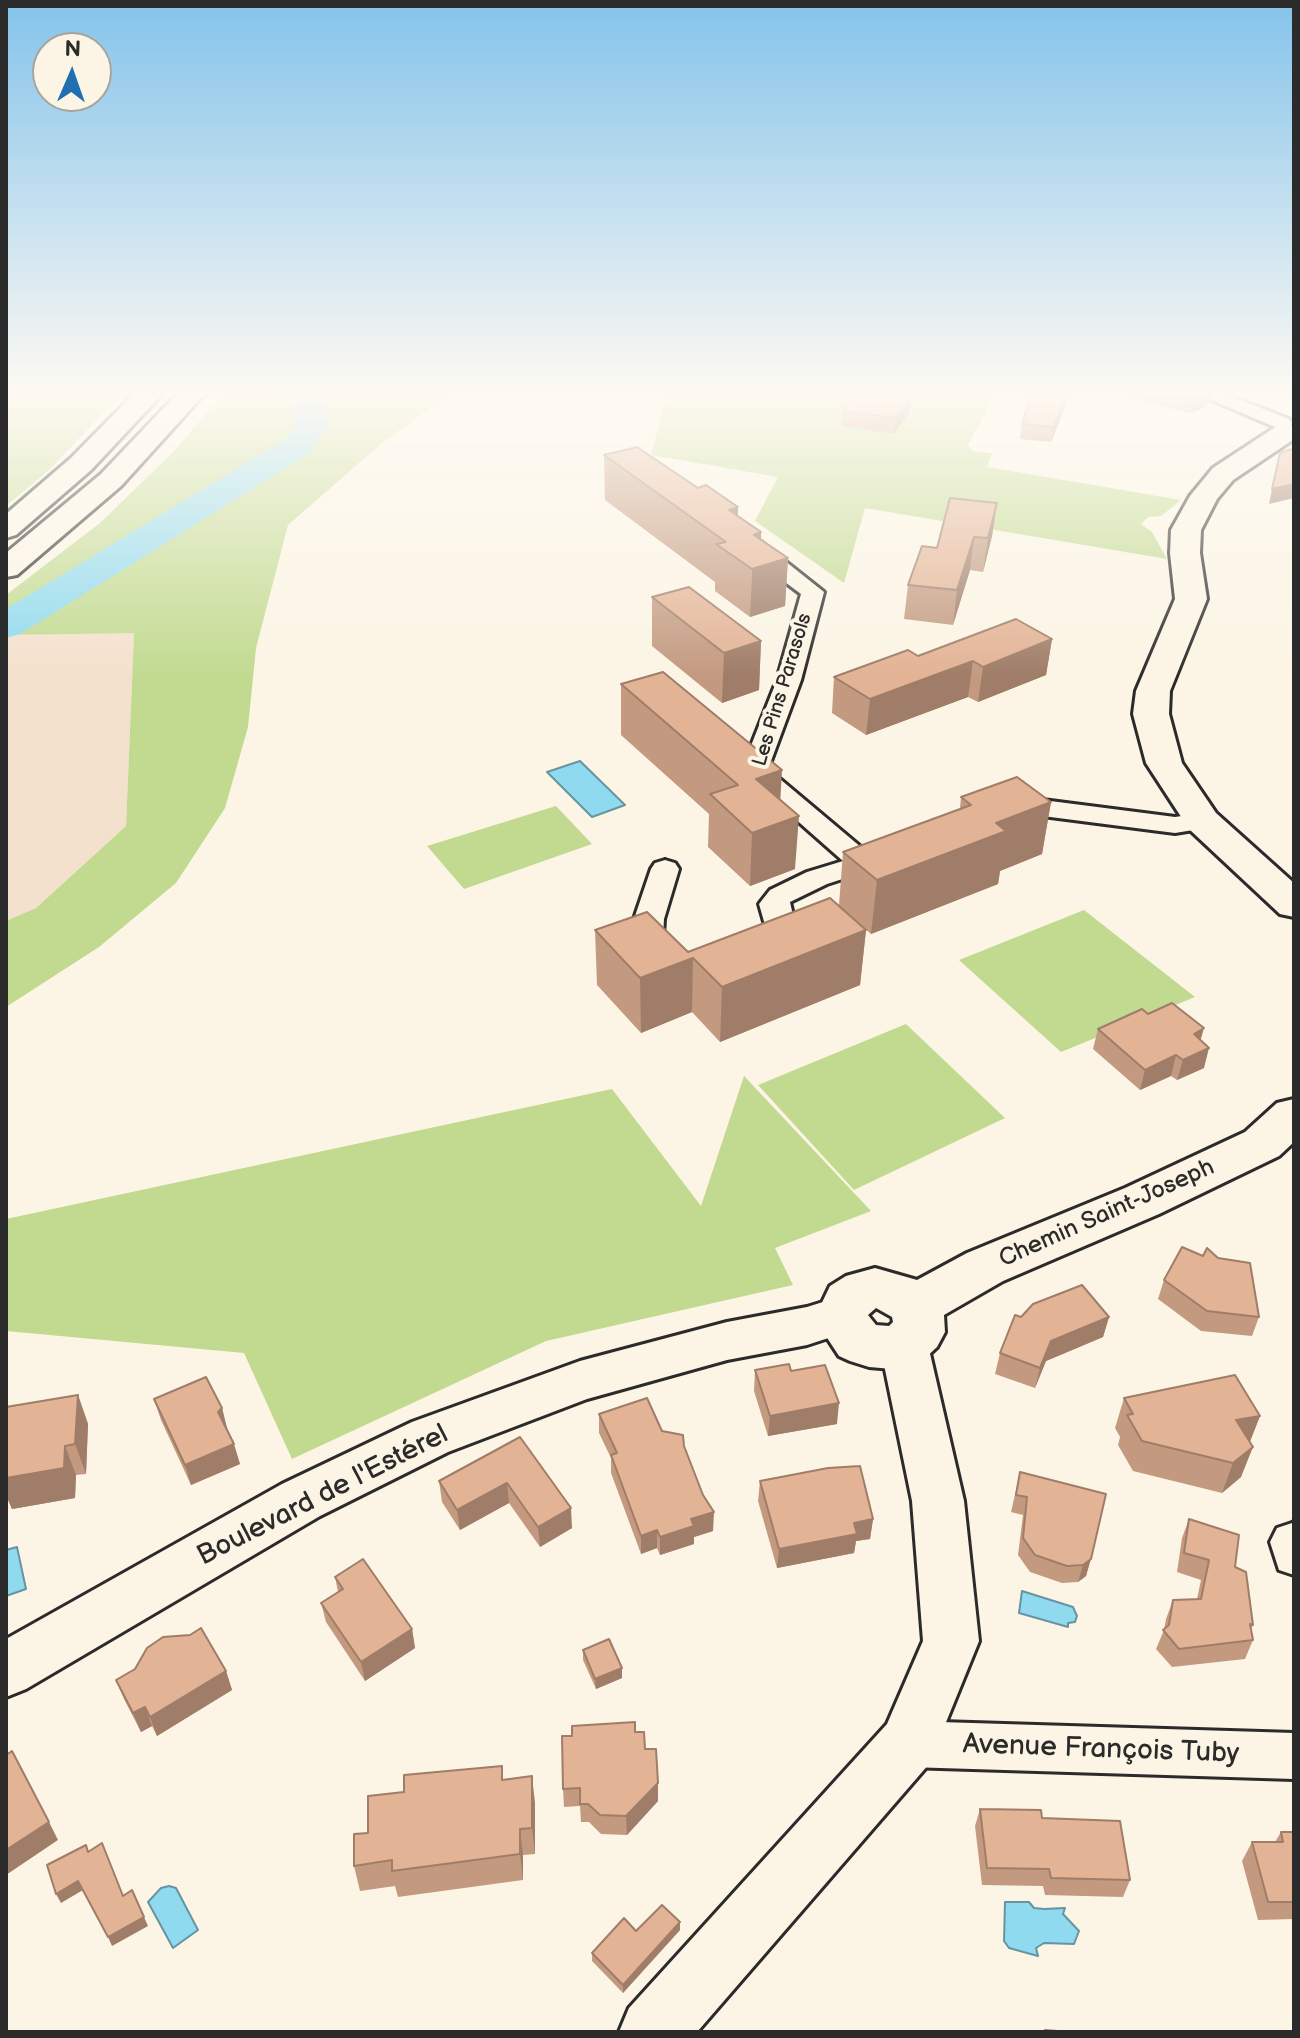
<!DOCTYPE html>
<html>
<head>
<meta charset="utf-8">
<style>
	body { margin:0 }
	#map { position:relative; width:1300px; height:2038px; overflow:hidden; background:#fcf5e5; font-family:"Balsamiq Sans",sans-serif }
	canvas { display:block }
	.frame { position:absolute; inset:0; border:8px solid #2b2b2b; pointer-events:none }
	.north { position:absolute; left:32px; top:32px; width:80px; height:80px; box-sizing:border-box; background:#fcf5e5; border:2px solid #a8a49b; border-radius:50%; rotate:2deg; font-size:22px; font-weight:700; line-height:32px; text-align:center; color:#2b2b2b }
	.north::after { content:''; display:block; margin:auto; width:28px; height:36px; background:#1f6fb2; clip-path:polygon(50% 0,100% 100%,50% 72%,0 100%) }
</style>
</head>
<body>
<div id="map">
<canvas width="1300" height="2038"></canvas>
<div class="frame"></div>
<div class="north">N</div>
</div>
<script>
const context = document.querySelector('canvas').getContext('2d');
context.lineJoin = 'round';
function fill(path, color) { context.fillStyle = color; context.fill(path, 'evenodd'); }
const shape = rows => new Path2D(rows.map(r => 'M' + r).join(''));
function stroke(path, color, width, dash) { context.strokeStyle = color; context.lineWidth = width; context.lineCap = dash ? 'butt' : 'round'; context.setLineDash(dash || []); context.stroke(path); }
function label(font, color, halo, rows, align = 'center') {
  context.font = font + ' "Balsamiq Sans",sans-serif'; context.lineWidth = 8; context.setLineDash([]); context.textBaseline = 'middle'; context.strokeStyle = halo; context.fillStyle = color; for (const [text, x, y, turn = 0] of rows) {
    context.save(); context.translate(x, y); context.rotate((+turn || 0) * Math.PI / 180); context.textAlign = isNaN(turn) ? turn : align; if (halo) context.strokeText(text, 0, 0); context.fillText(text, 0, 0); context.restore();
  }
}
fill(shape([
	[134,632,126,826,36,908,6,921,6,635]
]), '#f4e1cd');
fill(shape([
	[6,391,124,391,50,469,6,506],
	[225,391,454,391,382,443,288,525,256,648,248,727,225,808,176,883,99,947,6,1007,6,921,36,908,126,826,134,633,6,635,6,595,100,523,176,449],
	[668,391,997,391,968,445,972,451,992,453,987,467,1181,500,1161,516,1148,517,1141,524,1152,532,1167,559,865,508,844,583,755,521,778,477,651,455],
	[556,806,592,844,464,889,427,846],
	[1084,910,1195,997,1061,1052,959,960],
	[906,1024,1005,1118,854,1190,758,1085],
	[744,1076,871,1211,775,1248,793,1285,546,1341,292,1459,244,1353,6,1331,6,1219,612,1089,701,1206]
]), '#c1da90');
const water = shape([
	[580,761,625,805,592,817,547,772,580,761],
	[17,1547,26,1589,6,1596,6,1550,17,1547],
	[1022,1591,1073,1607,1077,1616,1075,1622,1068,1623,1068,1627,1019,1613,1022,1591],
	[169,1886,176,1888,198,1930,173,1948,148,1902,161,1888,169,1886],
	[1005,1902,1029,1902,1034,1908,1044,1909,1065,1908,1063,1914,1079,1931,1074,1944,1044,1943,1036,1948,1038,1956,1009,1948,1004,1941,1005,1902]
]);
fill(water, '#8fdaef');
stroke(water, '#6794a1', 2);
fill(shape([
	[266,391,316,391,322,397,330,412,326,428,311,452,20,634,6,638,6,609,287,438,294,428,296,407,270,398,266,391]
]), '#8fdaef');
const minor = shape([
	[1191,391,1217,391,1289,419,1292,423,1289,427,1275,427,1191,391],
	[753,540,761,542,824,592,801,680,768,769,868,853,885,847,895,850,899,856,895,862,827,884,790,902,797,933,776,960,765,963,754,960,750,953,767,932,759,904,770,890,807,872,843,861,741,771,777,680,801,594,745,552,742,547,753,540],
	[1027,798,1175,817,1202,813,1212,815,1216,821,1212,827,1175,833,1027,814,1007,818,997,816,993,810,997,804,1027,798],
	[665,860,675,863,679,869,664,919,663,936,676,951,672,958,661,961,650,958,633,938,634,919,651,869,655,863,665,860],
	[1292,1523,1294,1524,1294,1575,1279,1570,1270,1542,1277,1528,1292,1523],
	[908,1721,1294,1733,1294,1779,908,1767,891,1760,884,1744,891,1728,908,1721]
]);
const tertiary = shape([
	[842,1296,859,1302,866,1315,859,1328,807,1345,727,1360,587,1399,448,1452,320,1516,26,1689,6,1697,6,1639,282,1484,412,1422,580,1361,727,1322,807,1307,842,1296],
	[904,1326,921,1331,928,1345,964,1501,979,1641,929,1764,697,2032,619,2032,629,2008,887,1724,923,1641,912,1501,880,1345,887,1331,904,1326]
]);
const secondary = shape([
	[1286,424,1294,426,1294,439,1233,480,1217,499,1201,530,1200,553,1207,599,1170,691,1169,714,1182,763,1216,813,1294,883,1294,917,1280,914,1189,829,1146,763,1133,714,1136,691,1175,599,1170,553,1171,530,1190,496,1213,468,1277,426,1286,424],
	[1294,1099,1294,1142,1279,1156,1159,1214,1003,1281,944,1315,945,1332,937,1347,923,1360,893,1369,869,1367,850,1361,839,1356,818,1324,816,1315,830,1286,846,1276,875,1268,917,1280,967,1253,1125,1188,1245,1132,1277,1103,1294,1099],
	[876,1308,892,1317,893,1322,889,1326,876,1325,868,1315,876,1308]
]);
const motorway = shape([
	[137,391,165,391,91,470,16,535,6,538,6,514,71,458,137,391],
	[180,391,207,391,121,486,17,575,6,577,6,553,101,474,180,391]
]);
stroke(minor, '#2b2b2b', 6);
stroke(tertiary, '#2b2b2b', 6);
stroke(secondary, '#2b2b2b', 6);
stroke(motorway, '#2b2b2b', 6);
fill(minor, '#fcf5e5');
fill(tertiary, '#fcf5e5');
fill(secondary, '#fcf5e5');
fill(motorway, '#fcf5e5');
fill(shape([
	[1071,391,1051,442,1020,439,1022,424],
	[1105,391,1212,391,1210,402,1199,410,1189,413],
	[843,411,910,411,894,434,842,426],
	[604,455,738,507,738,516,761,532,761,540,788,558,785,606,750,617,715,591,715,582,605,500],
	[997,503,992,536,983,572,970,570,953,625,904,619,908,585,937,548],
	[652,597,761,641,759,690,722,703,652,646],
	[1052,639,1046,675,978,702,968,697,866,735,832,713,834,677,918,656],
	[621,684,780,800,795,869,750,886,708,847,709,814,621,735],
	[961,797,1051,802,1042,854,1000,871,998,884,871,934,842,908,866,930,860,985,720,1042,692,1012,641,1033,597,985,595,930,688,952,839,905,843,852,960,809],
	[1148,1014,1200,1040,1204,1068,1177,1080,1171,1076,1140,1090,1093,1049,1098,1029],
	[1164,1280,1259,1317,1252,1336,1201,1331,1158,1299],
	[1021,1317,1109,1317,1103,1337,1046,1361,1035,1388,995,1374,1000,1353],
	[755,1370,791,1371,837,1424,768,1436,754,1391],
	[78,1395,88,1424,86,1474,76,1475,75,1498,12,1509,6,1495,6,1407],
	[1124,1398,1260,1416,1250,1442,1241,1477,1222,1493,1133,1471,1118,1445,1120,1437,1115,1428],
	[154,1399,222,1408,227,1429,240,1464,191,1485,161,1420],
	[599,1414,662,1431,684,1446,713,1531,694,1537,694,1544,660,1555,657,1548,641,1554,611,1473,611,1458,599,1433],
	[520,1437,572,1528,540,1547,509,1503,460,1530,442,1502,439,1481],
	[1020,1472,1106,1494,1086,1576,1078,1582,1062,1583,1030,1572,1018,1555,1023,1515,1011,1512],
	[760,1481,873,1519,870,1539,856,1541,854,1553,777,1568,758,1501],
	[1189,1519,1235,1567,1253,1625,1251,1629,1253,1640,1245,1659,1172,1667,1156,1649,1164,1630,1166,1619,1173,1600,1197,1599,1201,1580,1177,1572,1182,1538],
	[335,1577,412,1629,415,1648,365,1681,326,1622,321,1603,338,1592],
	[583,1650,622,1678,596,1689,583,1660],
	[226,1671,232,1690,157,1736,152,1726,141,1732,124,1699,116,1680],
	[635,1732,645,1749,658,1783,658,1801,627,1835,601,1834,589,1822,581,1822,580,1806,564,1807,563,1789],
	[502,1766,503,1780,535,1803,535,1854,523,1855,523,1880,398,1897,395,1886,360,1891,354,1866,404,1792],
	[980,1809,1042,1818,1130,1880,1123,1897,1045,1895,1043,1886,982,1885,975,1826],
	[1281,1832,1294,1832,1294,1919,1258,1920,1242,1861,1252,1842,1275,1842],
	[680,1930,623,1993,592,1961,592,1953,636,1931]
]), '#c39a80');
fill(shape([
	[1068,391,1071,391,1051,442,1054,427],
	[1209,391,1212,391,1210,402,1199,410,1189,413,1192,399],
	[912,395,910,411,894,434,895,418],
	[1294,484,1294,498,1269,504,1272,489],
	[997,503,992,536,983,572,988,538],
	[738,507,737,553,729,510],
	[761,532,760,567,788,558,785,606,750,617,754,535],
	[974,537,970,570,953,625,957,590],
	[1052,639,1046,675,978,702,983,667],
	[761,641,759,690,722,703,724,653],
	[973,661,968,697,866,735,870,699],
	[782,770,779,823,756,779],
	[1051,802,1042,854,1000,871,998,884,871,934,877,880,996,823],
	[799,816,795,869,750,886,752,833],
	[866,930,860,985,720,1042,722,987],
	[693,958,692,1012,641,1033,640,978],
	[1204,1028,1198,1049,1194,1034],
	[1209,1048,1204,1068,1177,1080,1183,1060],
	[1176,1055,1171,1076,1140,1090,1145,1070],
	[1109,1317,1103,1337,1046,1361,1035,1388,1040,1368,1051,1341],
	[78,1395,88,1424,86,1474,75,1444],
	[839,1403,837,1424,768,1436,770,1416],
	[222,1408,227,1428,224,1432,218,1412],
	[1260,1416,1248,1446,1236,1420],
	[234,1444,240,1464,191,1485,185,1465],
	[65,1446,76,1475,75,1498,12,1509,6,1495,6,1476],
	[1253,1447,1241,1477,1222,1493,1233,1463],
	[507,1483,509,1503,460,1530,457,1510],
	[571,1508,572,1528,540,1547,538,1527],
	[714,1512,713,1531,694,1537,694,1544,660,1555,660,1537,691,1519],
	[873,1519,870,1539,856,1541,854,1553,777,1568,779,1549,854,1523],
	[657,1530,657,1548,641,1554,641,1536],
	[1091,1559,1086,1576,1078,1582,1083,1565],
	[412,1629,415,1648,365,1681,361,1662],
	[622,1668,622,1678,596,1689,595,1679],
	[226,1671,232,1690,157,1736,150,1717],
	[145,1707,152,1726,141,1732,133,1713],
	[532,1776,535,1803,535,1854,532,1828],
	[658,1783,658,1801,627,1835,626,1816],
	[49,1822,58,1840,6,1875,6,1850],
	[520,1829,523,1855,523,1880,520,1854],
	[78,1881,83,1890,61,1903,56,1894],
	[144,1917,148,1926,112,1946,108,1937],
	[680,1922,680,1930,623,1993,623,1985]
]), '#9f7d68');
const building = shape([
	[858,391,874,391,912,395,895,418,843,411,858,391],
	[1032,391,1068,391,1054,427,1022,424,1032,391],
	[1164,391,1209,391,1202,396,1192,399,1164,391],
	[637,447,698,488,706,485,738,507,729,510,761,532,754,535,788,558,752,569,716,544,726,542,604,455,637,447],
	[1294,448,1294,484,1272,489,1280,453,1294,448],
	[950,498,997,503,988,538,974,537,957,590,908,585,922,546,937,548,950,498],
	[689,587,761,641,724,653,652,597,689,587],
	[1016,619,1052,639,983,667,973,661,870,699,834,677,908,650,918,656,1016,619],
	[663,672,782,770,756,779,799,816,752,833,710,794,738,785,621,684,663,672],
	[1017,777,1051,802,996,823,1006,831,877,880,843,852,971,805,961,797,1017,777],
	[830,898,866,930,722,987,693,958,640,978,595,930,647,912,688,952,830,898],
	[1172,1003,1204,1028,1194,1034,1209,1048,1183,1060,1176,1055,1145,1070,1098,1029,1142,1009,1148,1014,1172,1003],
	[1182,1247,1203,1256,1207,1248,1218,1258,1250,1263,1259,1317,1207,1311,1164,1280,1182,1247],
	[1082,1285,1109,1317,1051,1341,1040,1368,1000,1353,1015,1315,1021,1317,1033,1304,1082,1285],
	[789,1364,791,1371,825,1365,839,1403,770,1416,755,1370,789,1364],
	[1235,1375,1260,1416,1236,1420,1253,1447,1233,1463,1142,1441,1127,1415,1133,1414,1124,1398,1235,1375],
	[206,1377,222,1408,218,1412,234,1444,185,1465,154,1399,206,1377],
	[78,1395,75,1444,65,1446,64,1468,6,1478,6,1407,78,1395],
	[647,1398,662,1431,683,1435,684,1446,703,1495,714,1512,691,1519,694,1526,660,1537,657,1530,641,1536,611,1455,617,1453,599,1414,647,1398],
	[520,1437,571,1508,538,1527,507,1483,457,1510,439,1481,520,1437],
	[860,1466,873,1519,854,1523,857,1534,779,1549,760,1481,828,1468,860,1466],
	[1020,1472,1106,1494,1091,1559,1083,1565,1067,1566,1035,1555,1023,1538,1027,1497,1016,1495,1020,1472],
	[1189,1519,1239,1535,1235,1567,1246,1572,1253,1625,1250,1624,1253,1640,1179,1649,1163,1630,1169,1625,1173,1600,1201,1599,1209,1560,1184,1553,1189,1519],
	[363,1559,412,1629,361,1662,321,1603,343,1589,335,1577,363,1559],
	[201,1628,226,1671,150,1717,145,1707,133,1713,116,1680,135,1669,147,1648,163,1637,190,1635,201,1628],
	[609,1639,622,1668,595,1679,583,1650,609,1639],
	[635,1722,635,1732,644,1732,645,1749,656,1749,658,1783,626,1816,600,1815,588,1804,580,1804,580,1788,563,1789,562,1736,572,1736,572,1726,635,1722],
	[12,1751,49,1822,6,1850,6,1755,12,1751],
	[502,1766,502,1780,532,1776,532,1828,520,1829,520,1854,392,1871,392,1860,354,1866,354,1834,368,1833,368,1796,404,1792,404,1775,502,1766],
	[980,1809,1041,1810,1042,1818,1120,1821,1130,1880,1051,1878,1049,1869,987,1868,980,1809],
	[1281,1832,1294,1832,1294,1902,1268,1902,1252,1842,1283,1842,1281,1832],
	[102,1843,123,1896,132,1890,144,1917,108,1937,78,1881,56,1894,47,1865,86,1845,88,1852,102,1843],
	[662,1905,680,1922,623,1985,592,1953,624,1918,636,1931,662,1905],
	[1045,2030,1071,2032,1045,2032,1045,2030]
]);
fill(building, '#e3b395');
stroke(building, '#9f7d68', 2);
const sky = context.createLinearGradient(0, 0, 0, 677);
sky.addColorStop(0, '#84c3eb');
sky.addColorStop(0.58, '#fefaf3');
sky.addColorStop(1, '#fefaf300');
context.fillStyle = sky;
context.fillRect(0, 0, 1300, 677);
label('20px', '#2b2b2b', '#fcf5e5', [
	["Les Pins Parasols",783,690,-73]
]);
label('24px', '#2b2b2b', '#fcf5e5', [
	["Chemin Saint-Joseph",1107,1214,-24]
]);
label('28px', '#2b2b2b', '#fcf5e5', [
	["Boulevard de l'Estérel",323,1496,-27],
	["Avenue François Tuby",1101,1750,2]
]);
</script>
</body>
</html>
